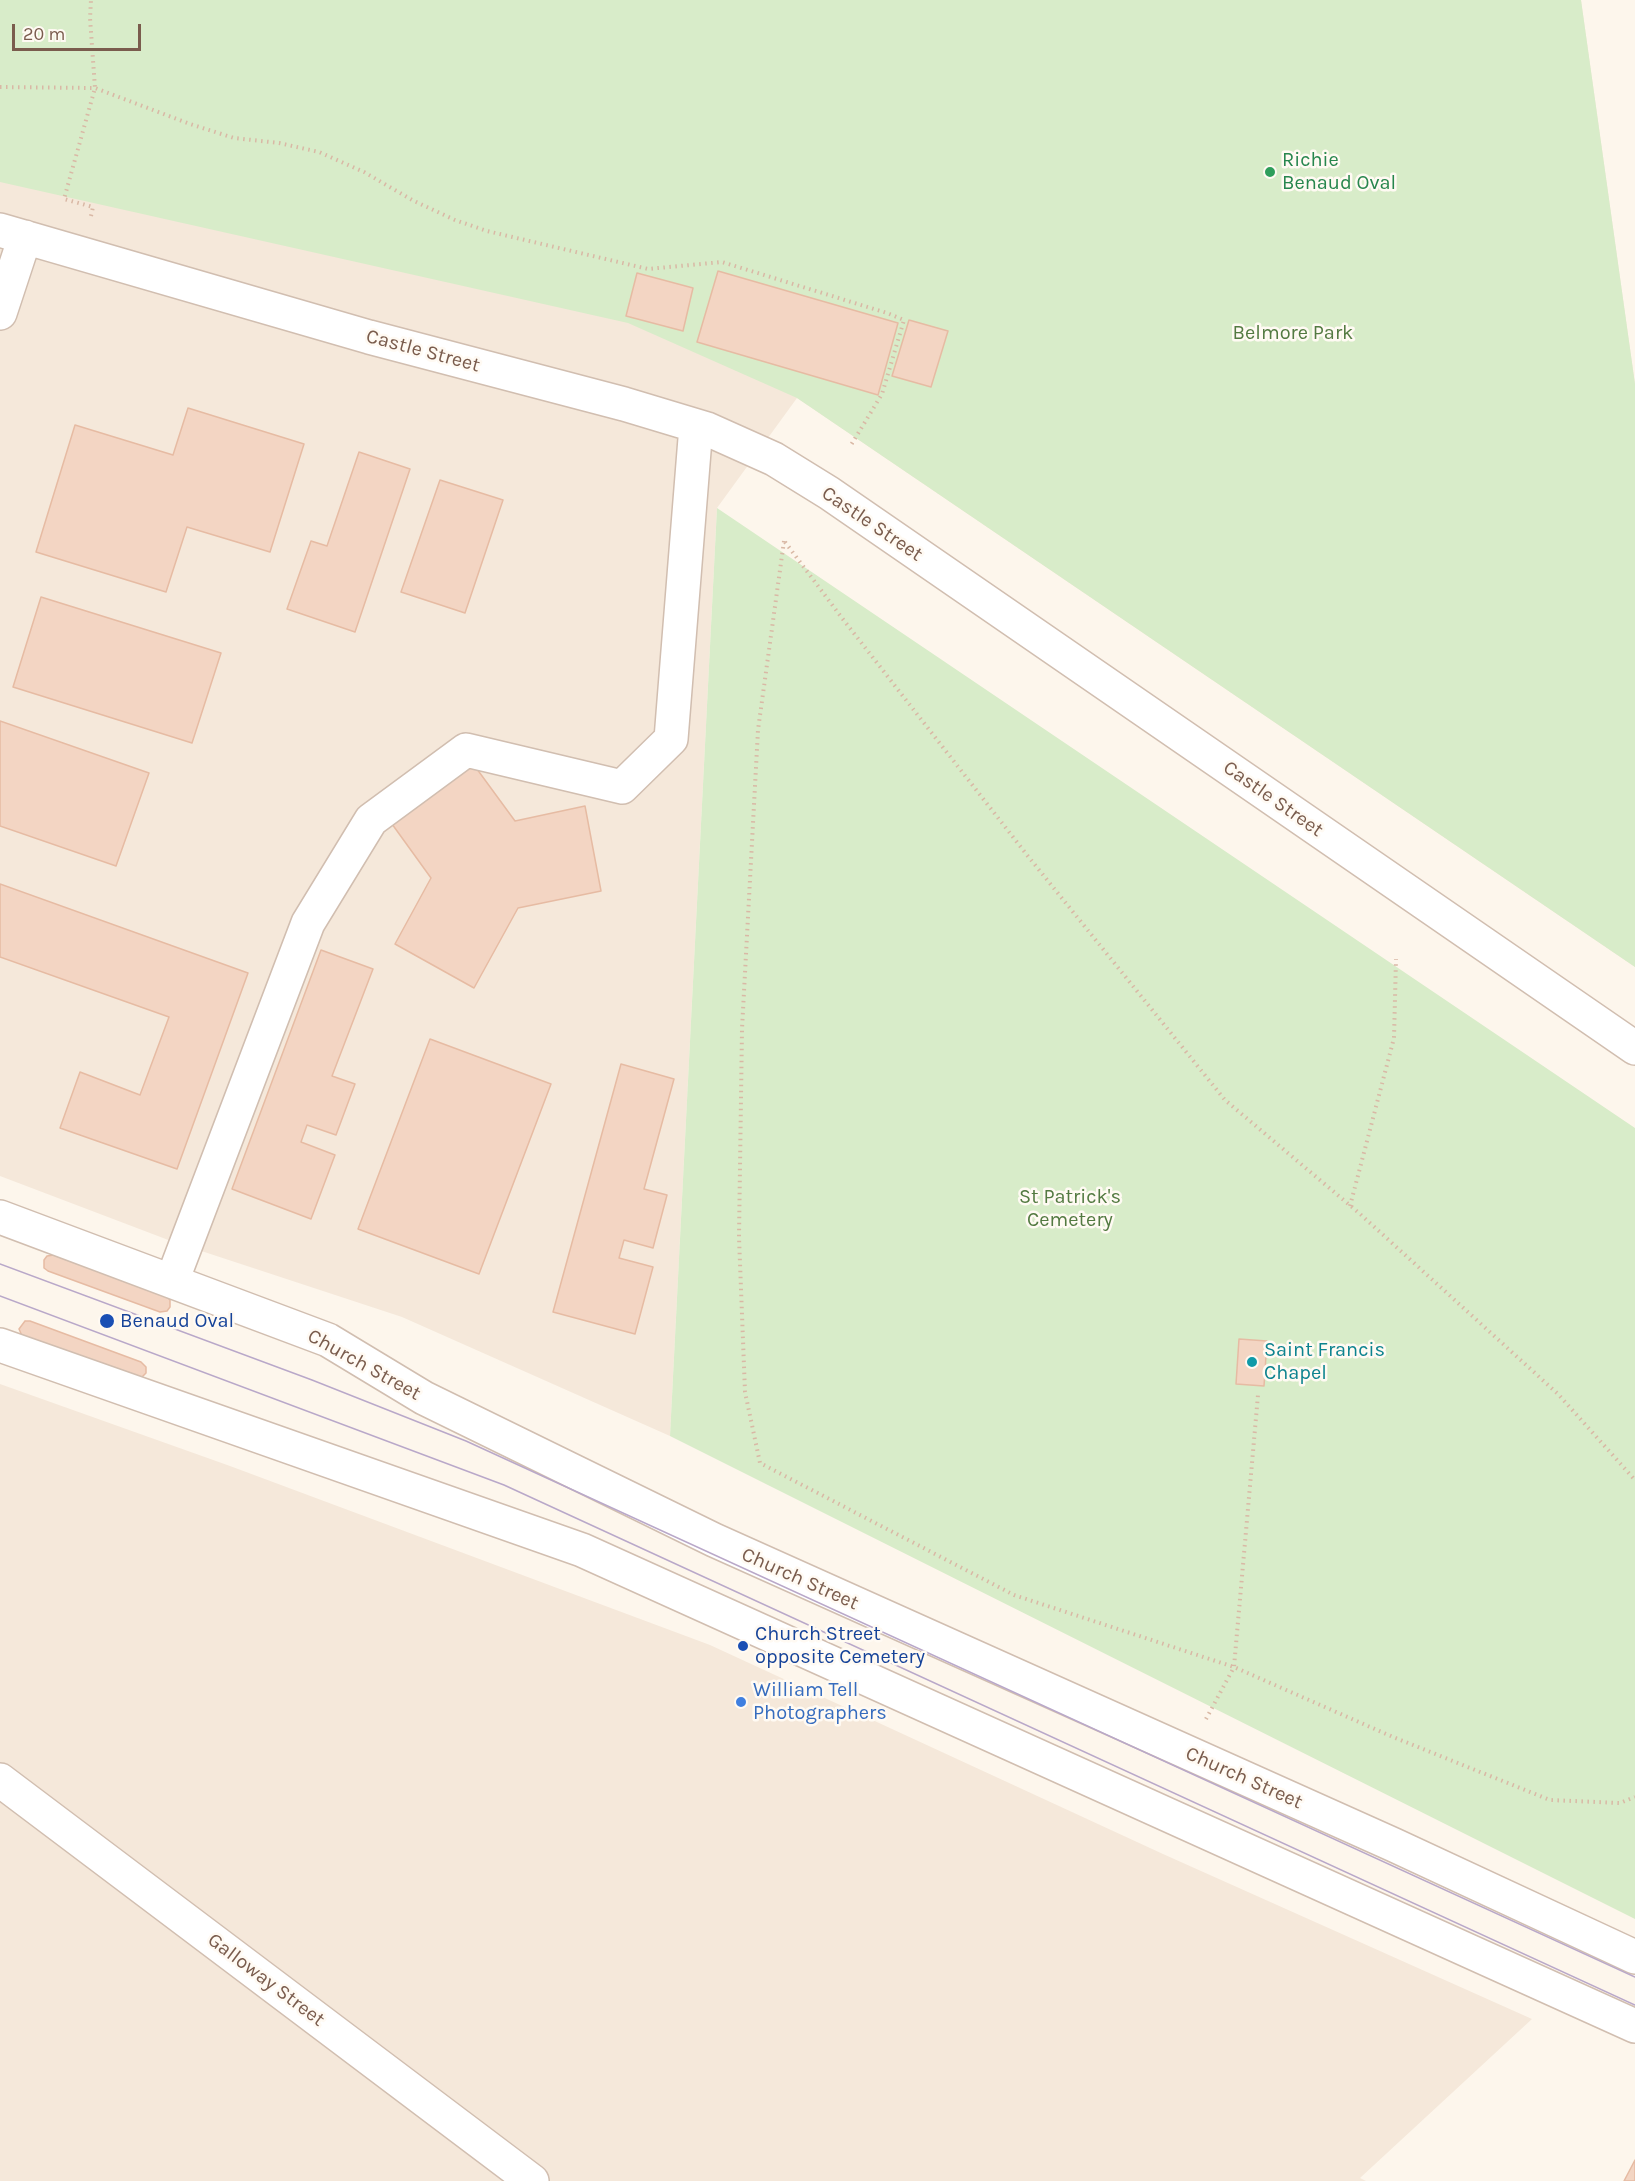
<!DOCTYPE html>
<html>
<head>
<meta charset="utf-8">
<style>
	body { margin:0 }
	#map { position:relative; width:1635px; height:2181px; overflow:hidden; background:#fdf6ec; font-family:Karla,sans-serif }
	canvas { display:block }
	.scale { position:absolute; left:12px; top:24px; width:129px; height:27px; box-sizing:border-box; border:3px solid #7a5c4d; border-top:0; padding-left:8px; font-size:18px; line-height:21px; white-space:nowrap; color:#7a5c4d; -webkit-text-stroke:4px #fffaf3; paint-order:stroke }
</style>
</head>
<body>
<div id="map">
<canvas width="1635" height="2181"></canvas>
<div class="scale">20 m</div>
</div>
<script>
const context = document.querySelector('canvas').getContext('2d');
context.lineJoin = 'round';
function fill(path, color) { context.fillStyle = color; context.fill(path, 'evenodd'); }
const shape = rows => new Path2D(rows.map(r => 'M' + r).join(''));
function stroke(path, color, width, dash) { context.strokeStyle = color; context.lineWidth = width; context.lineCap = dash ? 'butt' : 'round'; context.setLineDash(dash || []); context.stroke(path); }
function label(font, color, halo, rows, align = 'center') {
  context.font = font + ' Karla,sans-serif'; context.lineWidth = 5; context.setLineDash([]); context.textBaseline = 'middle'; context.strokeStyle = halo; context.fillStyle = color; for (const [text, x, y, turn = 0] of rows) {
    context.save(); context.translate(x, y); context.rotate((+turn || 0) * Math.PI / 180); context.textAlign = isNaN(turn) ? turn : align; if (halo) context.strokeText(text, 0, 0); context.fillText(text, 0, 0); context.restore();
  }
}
fill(shape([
	[0,0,1581,0,1635,384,1635,967,797,398,717,508,670,1436,402,1317,171,1241,0,1176],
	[0,1384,230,1466,710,1645,1163,1854,1532,2019,1360,2178,1366,2181,0,2181]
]), '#f5e8da');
fill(shape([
	[0,0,1581,0,1635,384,1635,967,797,398,628,323,0,182],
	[717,508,1635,1128,1635,1919,670,1436]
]), '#d8ecc9');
const building = shape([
	[718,271,898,323,878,395,697,342,718,271],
	[637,273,693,288,683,331,626,316,637,273],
	[909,320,948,331,931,387,892,376,909,320],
	[188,408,304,444,270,552,187,527,166,592,36,552,75,425,173,455,188,408],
	[359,452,410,469,355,632,287,609,311,541,327,546,359,452],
	[440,480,503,500,465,613,401,592,440,480],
	[41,597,221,653,192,743,13,687,41,597],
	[0,721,149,773,116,866,0,826,0,721],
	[474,765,515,821,585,806,601,891,518,908,474,988,395,944,431,878,392,824,474,765],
	[0,884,248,973,177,1169,60,1128,80,1072,140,1095,169,1017,0,957,0,884],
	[321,950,373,969,332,1076,355,1084,336,1135,307,1125,301,1142,335,1155,311,1219,232,1189,321,950],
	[430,1039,551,1084,479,1274,358,1229,430,1039],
	[621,1064,674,1079,644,1189,667,1195,653,1248,624,1240,619,1258,653,1267,635,1334,553,1312,621,1064],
	[54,1255,166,1296,170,1300,170,1307,167,1311,160,1312,48,1271,44,1268,44,1260,47,1256,54,1255],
	[25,1321,30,1321,141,1362,146,1367,146,1373,141,1378,22,1336,19,1329,25,1321],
	[1239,1339,1267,1341,1264,1386,1236,1384,1239,1339],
	[1635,2160,1635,2181,1624,2181,1635,2160]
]);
fill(building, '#f3d5c3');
stroke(building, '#e6bba3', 1.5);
const minor = shape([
	[0,230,369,337,624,404,707,429,774,459,829,493,1635,1048],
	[0,313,25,237],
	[0,1217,328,1340,424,1398,714,1540,1394,1845,1635,1957],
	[172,1281,308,923,371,820,466,750,622,787,671,739,696,426],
	[0,1345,582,1550,1635,2026],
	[0,1780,532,2181]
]);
stroke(minor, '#d1beb0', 36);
stroke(shape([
	[0,87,95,88,190,124,234,138,279,143,319,152,364,172,414,201,455,220,487,231,648,269,722,262,887,313,904,320,882,394,851,445],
	[91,216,93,207,64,199,95,88,90,18,91,0],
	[784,541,758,730,742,1029,739,1237,745,1392,760,1463,1014,1595,1234,1667,1393,1737,1550,1800,1620,1803,1635,1797],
	[785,542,842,618,1027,855,1225,1100,1359,1213,1558,1394,1635,1480],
	[1350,1206,1394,1038,1396,959],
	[1206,1719,1234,1667,1258,1395]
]), '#d9b8a5', 4, [1.5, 4.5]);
stroke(minor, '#fff', 33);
stroke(shape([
	[0,1264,312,1380,466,1441,1635,1977],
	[0,1296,504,1485,1635,2005]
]), '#b9a8c9', 1.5);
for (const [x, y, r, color] of [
	[1270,172,6,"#2e9e5b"],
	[107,1321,8,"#1a4fb4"],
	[1252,1362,6,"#0f9aa8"],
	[743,1646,6,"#1a4fb4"],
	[741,1702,6,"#3f7fe0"]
]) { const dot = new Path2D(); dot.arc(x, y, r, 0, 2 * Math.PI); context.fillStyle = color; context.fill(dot); stroke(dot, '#fffaf3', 2); }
label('20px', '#27864d', '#fffaf3', [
	["Richie",1282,160],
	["Benaud Oval",1282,183]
], 'left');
label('20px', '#537a41', '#fffaf3', [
	["Belmore Park",1293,333],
	["St Patrick's",1070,1197],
	["Cemetery",1070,1220]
]);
label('20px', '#7a5c4d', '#fffaf3', [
	["Castle Street",423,351,15],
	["Castle Street",872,524,34],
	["Castle Street",1273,799,35],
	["Church Street",364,1365,29],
	["Church Street",800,1579,24],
	["Church Street",1244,1778,24],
	["Galloway Street",266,1980,37]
]);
label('20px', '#164399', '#fffaf3', [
	["Benaud Oval",120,1321],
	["Church Street",755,1634],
	["opposite Cemetery",755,1657]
], 'left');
label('20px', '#0d838f', '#fffaf3', [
	["Saint Francis",1264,1350],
	["Chapel",1264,1373]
], 'left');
label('20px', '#366cbe', '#fffaf3', [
	["William Tell",753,1690],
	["Photographers",753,1713]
], 'left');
</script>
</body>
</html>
